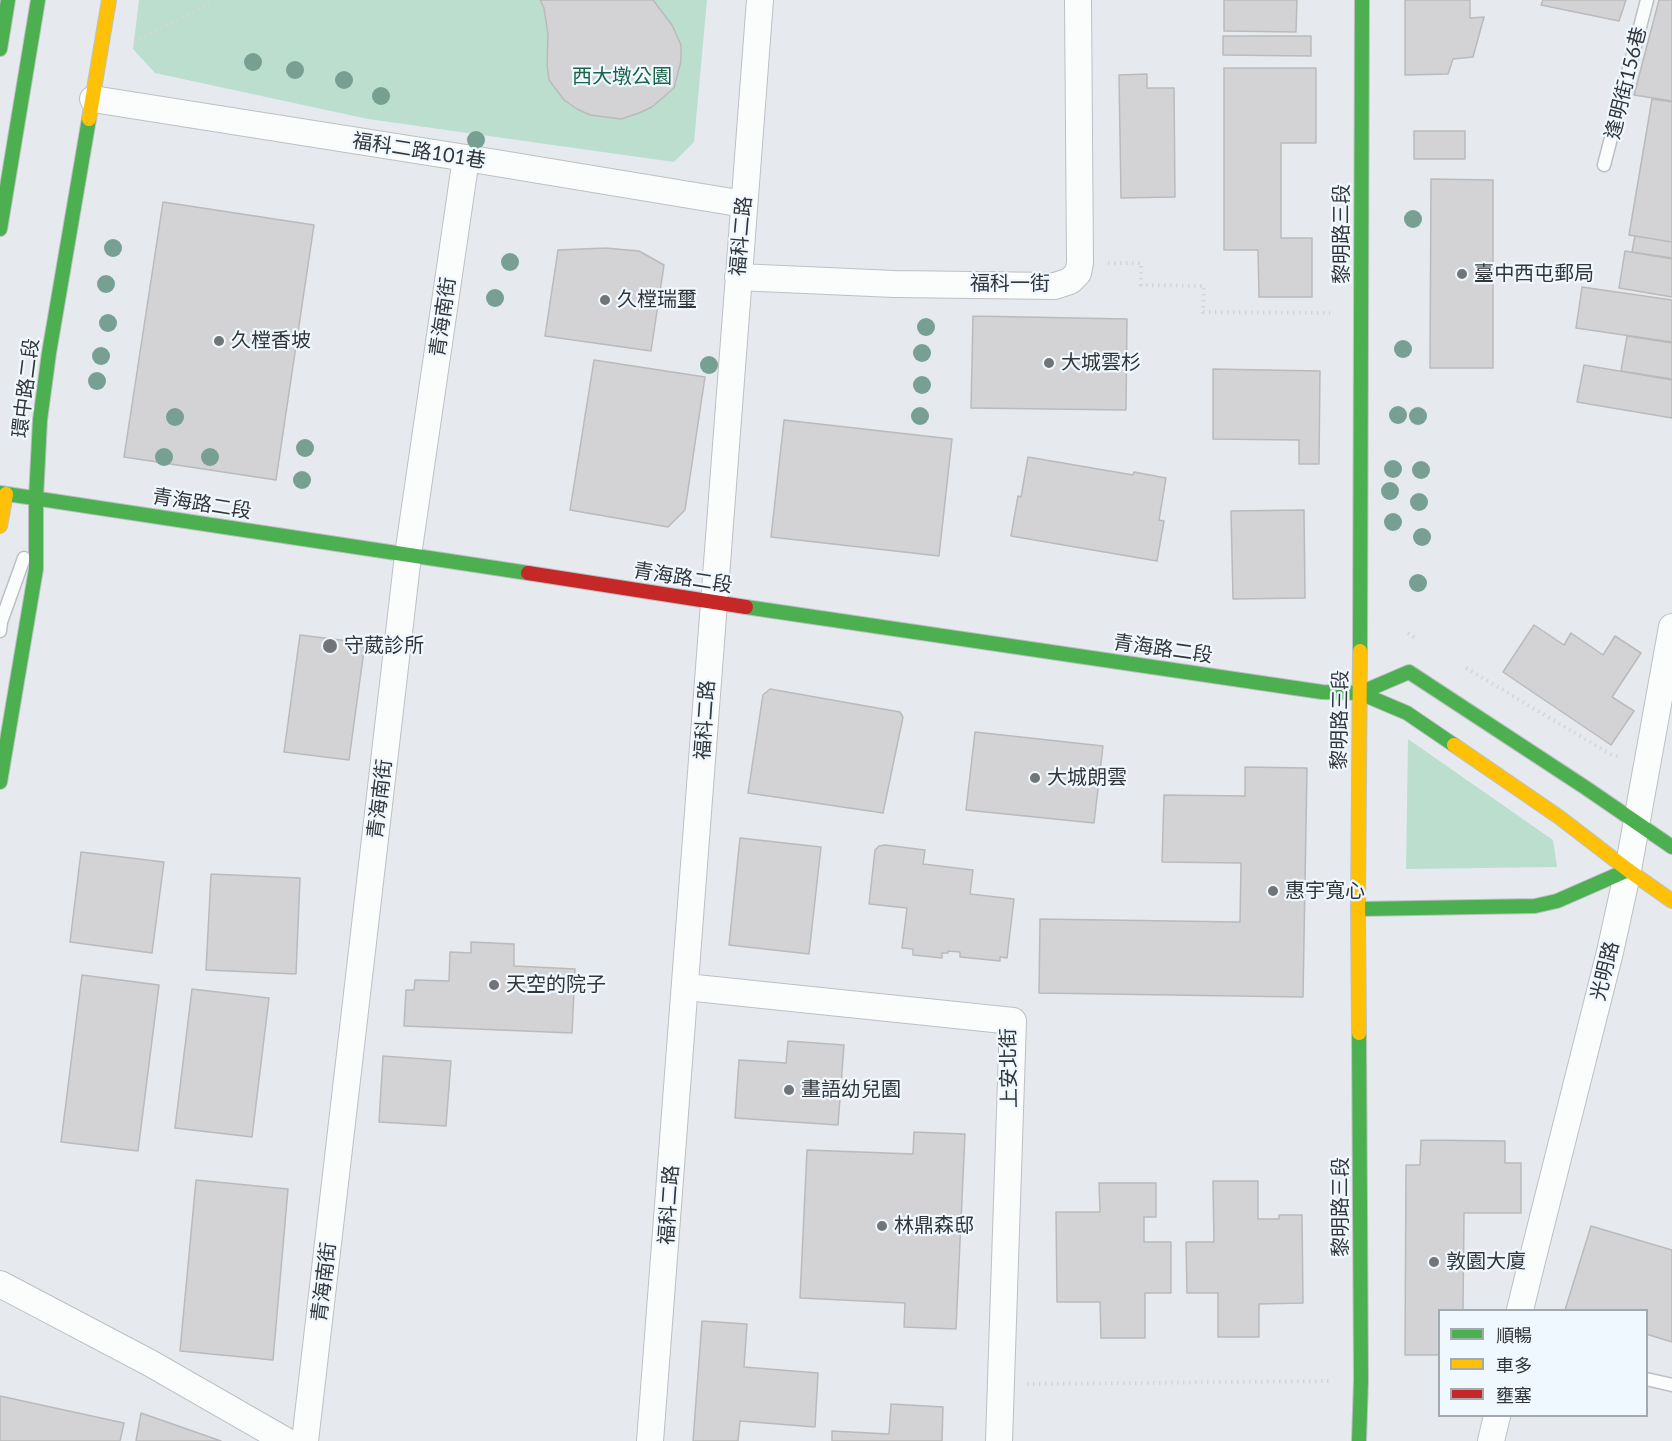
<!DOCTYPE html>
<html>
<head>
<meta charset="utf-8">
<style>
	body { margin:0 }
	#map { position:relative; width:1672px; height:1441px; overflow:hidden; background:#e6eaee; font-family:Lato,"Noto Sans TC",sans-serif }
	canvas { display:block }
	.legend { position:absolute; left:1438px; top:1309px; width:210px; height:108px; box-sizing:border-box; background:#eff8ff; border:2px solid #a3aaaf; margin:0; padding:8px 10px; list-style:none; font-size:18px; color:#323638 }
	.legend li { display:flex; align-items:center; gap:12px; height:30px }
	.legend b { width:30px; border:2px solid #a3aaaf }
</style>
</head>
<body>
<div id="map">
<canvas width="1672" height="1441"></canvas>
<ul class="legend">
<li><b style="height:8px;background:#4caf50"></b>順暢</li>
<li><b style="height:8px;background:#ffc107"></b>車多</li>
<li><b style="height:8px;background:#c62828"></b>壅塞</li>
</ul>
</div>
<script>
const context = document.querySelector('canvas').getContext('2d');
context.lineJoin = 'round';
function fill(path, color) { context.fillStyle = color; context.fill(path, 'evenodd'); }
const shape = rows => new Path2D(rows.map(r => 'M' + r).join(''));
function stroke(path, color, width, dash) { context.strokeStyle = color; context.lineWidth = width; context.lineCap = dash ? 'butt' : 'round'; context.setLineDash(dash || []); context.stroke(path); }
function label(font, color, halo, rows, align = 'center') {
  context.font = font + ' Lato,"Noto Sans TC",sans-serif'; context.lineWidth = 4.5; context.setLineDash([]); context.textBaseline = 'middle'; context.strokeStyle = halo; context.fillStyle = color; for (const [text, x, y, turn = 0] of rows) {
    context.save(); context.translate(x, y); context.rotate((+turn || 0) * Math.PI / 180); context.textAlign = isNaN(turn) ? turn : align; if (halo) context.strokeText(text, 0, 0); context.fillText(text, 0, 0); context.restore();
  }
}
fill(shape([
	[139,0,707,0,694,142,674,162,368,119,155,73,133,49],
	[1408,739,1553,840,1557,867,1406,869]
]), '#bcdecf');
const building = shape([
	[540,0,653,0,672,25,681,45,681,61,674,88,652,107,639,113,621,119,590,115,577,109,564,100,549,80,547,65,548,35,544,8,540,0],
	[1224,0,1297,0,1296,32,1224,31,1224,0],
	[1405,0,1470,0,1470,18,1484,17,1473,57,1453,59,1448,74,1405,75,1405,0],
	[1543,0,1626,0,1619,21,1541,5,1543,0],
	[1659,0,1672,0,1672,101,1634,95,1659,0],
	[1223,36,1311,36,1311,56,1223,55,1223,36],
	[1224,68,1316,68,1316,143,1281,143,1281,238,1312,238,1312,297,1259,297,1258,250,1224,250,1224,68],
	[1147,74,1147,88,1174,88,1175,197,1121,198,1119,75,1147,74],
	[1652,99,1672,102,1672,242,1629,235,1652,99],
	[1414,131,1465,131,1465,159,1414,159,1414,131],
	[1431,179,1493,180,1493,368,1430,368,1431,179],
	[163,202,314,225,276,480,124,457,163,202],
	[1635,236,1672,242,1672,258,1632,252,1635,236],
	[605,248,639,251,664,265,651,351,545,336,558,250,605,248],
	[1625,251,1672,259,1672,297,1619,288,1625,251],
	[1582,287,1672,300,1672,342,1576,328,1582,287],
	[973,316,1127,319,1126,410,971,408,973,316],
	[1627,336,1672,343,1672,379,1621,371,1627,336],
	[594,360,705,377,685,510,668,527,570,510,594,360],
	[1584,365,1672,380,1672,418,1577,402,1584,365],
	[1213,369,1320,371,1319,464,1299,464,1299,440,1213,439,1213,369],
	[784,420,952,439,939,556,771,537,784,420],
	[1028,457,1133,475,1134,472,1166,478,1159,520,1164,521,1157,561,1011,536,1018,496,1021,497,1028,457],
	[1304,510,1305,598,1233,599,1231,511,1304,510],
	[1534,625,1564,645,1571,633,1603,655,1615,636,1641,653,1612,697,1634,711,1611,745,1503,672,1534,625],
	[300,635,365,643,349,760,284,752,300,635],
	[770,689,900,712,903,717,883,813,748,793,762,701,763,695,770,689],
	[975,732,1103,746,1094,823,966,810,975,732],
	[1245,767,1307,768,1303,997,1039,993,1040,919,1240,922,1241,863,1162,862,1164,795,1245,796,1245,767],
	[740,838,821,847,809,954,729,945,740,838],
	[885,845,925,850,923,864,973,870,970,894,1014,899,1007,958,1000,957,1000,961,960,957,960,952,948,951,948,953,942,953,942,958,913,955,913,949,902,948,907,908,869,904,875,850,879,846,885,845],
	[81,852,164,862,152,953,70,942,81,852],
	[211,874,300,878,296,974,206,970,211,874],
	[471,942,514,944,514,966,575,969,572,1033,404,1026,406,990,414,990,415,980,449,981,450,952,471,953,471,942],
	[82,975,159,985,138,1151,61,1142,82,975],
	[192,989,269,998,252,1137,175,1128,192,989],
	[788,1041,844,1045,838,1125,735,1118,739,1060,786,1063,788,1041],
	[383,1056,451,1061,446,1126,379,1122,383,1056],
	[914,1132,965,1134,956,1329,904,1327,905,1303,800,1298,807,1150,913,1154,914,1132],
	[1421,1140,1505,1141,1505,1163,1521,1163,1521,1213,1464,1213,1463,1310,1440,1310,1440,1355,1405,1355,1406,1165,1420,1165,1421,1140],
	[196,1180,288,1189,273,1360,180,1351,196,1180],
	[1213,1181,1258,1181,1258,1219,1279,1219,1279,1215,1302,1215,1303,1303,1259,1304,1259,1337,1218,1337,1218,1293,1187,1293,1186,1242,1214,1242,1213,1181],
	[1099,1183,1156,1183,1156,1217,1144,1217,1144,1242,1171,1242,1171,1293,1145,1293,1145,1338,1101,1338,1100,1302,1057,1302,1056,1212,1100,1212,1099,1183],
	[1591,1226,1672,1250,1672,1342,1646,1334,1646,1310,1565,1310,1591,1226],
	[702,1321,747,1324,744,1367,818,1373,815,1427,740,1421,738,1441,693,1441,702,1321],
	[0,1396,124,1423,120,1441,0,1441,0,1396],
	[891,1404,943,1407,942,1441,832,1441,832,1431,889,1434,891,1404],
	[141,1413,221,1441,136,1441,141,1413]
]);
fill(building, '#d3d2d4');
stroke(building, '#bababb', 1.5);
const lane = shape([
	[1604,165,1647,0],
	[0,631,1,622,24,558],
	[1646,1379,1672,1385]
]);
const street = shape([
	[93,99,466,158,744,204],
	[738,277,894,284,1055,286,1070,281,1078,273,1080,263,1078,0],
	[686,987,1013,1021,999,1441],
	[0,1284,150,1363,286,1441],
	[1520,1310,1532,1261,1610,952,1628,870,1672,627],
	[305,1441,408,555,466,158],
	[650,1441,760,0],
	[1491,1441,1497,1416]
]);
const fast = shape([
	[0,49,8,0],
	[0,229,38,0],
	[0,493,528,573],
	[746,607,1322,692,1360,693,1407,713,1454,745],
	[1360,651,1362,0],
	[1360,693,1409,672,1586,788,1672,847],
	[0,782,36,569,36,498,40,420,49,353,89,119],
	[1358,909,1535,906,1557,901,1628,870],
	[1359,1033,1361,1380,1359,1441]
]);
const slow = shape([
	[89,119,109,0],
	[0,526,6,494],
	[1454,745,1559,817,1628,870,1672,901],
	[1359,1033,1358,909,1360,651]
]);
const jam = shape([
	[528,573,746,607]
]);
stroke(lane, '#bcc0c3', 15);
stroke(street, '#bcc0c3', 28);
stroke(fast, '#bcc0c3', 16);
stroke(slow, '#bcc0c3', 16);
stroke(jam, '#bcc0c3', 16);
stroke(shape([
	[134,42,198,10,213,0],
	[1108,263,1141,263,1141,285,1204,286,1203,312,1330,313],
	[1408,633,1418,640],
	[1466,668,1612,755,1621,757],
	[1027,1384,1331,1381]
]), '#d5d6d8', 4, [1.5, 4.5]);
stroke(lane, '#fbfcfc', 12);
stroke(street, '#fbfcfc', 26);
stroke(fast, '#4caf50', 14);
stroke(slow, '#ffc107', 14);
stroke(jam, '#c62828', 14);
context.fillStyle = '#77a092';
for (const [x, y] of [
	[253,62],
	[295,70],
	[344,80],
	[381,96],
	[476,140],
	[1413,219],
	[113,248],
	[510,262],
	[106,284],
	[495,298],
	[108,323],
	[926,327],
	[1403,349],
	[922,353],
	[101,356],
	[709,365],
	[97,381],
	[922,385],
	[1398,415],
	[920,416],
	[1418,416],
	[175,417],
	[305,448],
	[164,457],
	[210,457],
	[1393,469],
	[1421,470],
	[302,480],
	[1390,491],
	[1419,502],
	[1393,522],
	[1422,537],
	[1418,583]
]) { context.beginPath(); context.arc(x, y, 9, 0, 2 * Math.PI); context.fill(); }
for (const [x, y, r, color] of [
	[1462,274,6,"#717578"],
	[605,300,6,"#717578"],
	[219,341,6,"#717578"],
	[1049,363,6,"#717578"],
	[330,646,8,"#717578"],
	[1035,778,6,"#717578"],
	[1273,891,6,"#717578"],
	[494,985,6,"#717578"],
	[789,1090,6,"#717578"],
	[882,1226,6,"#717578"],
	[1434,1262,6,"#717578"]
]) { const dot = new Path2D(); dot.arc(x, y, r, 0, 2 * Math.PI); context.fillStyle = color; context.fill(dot); stroke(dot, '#eff8ff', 2); }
label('20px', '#1c6447', '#eff8ff', [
	["西大墩公園",622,77]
]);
label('20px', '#323638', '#eff8ff', [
	["逢明街156巷",1626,83,-76],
	["福科二路101巷",419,151,9],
	["黎明路三段",1342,234,-90],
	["福科二路",741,236,-85],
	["福科一街",1010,284],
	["青海南街",443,317,-82],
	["環中路二段",26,388,-83],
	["青海路二段",202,504,9],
	["青海路二段",683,578,9],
	["青海路二段",1163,649,8],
	["福科二路",705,720,-86],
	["黎明路三段",1340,720,-89],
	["青海南街",380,799,-83],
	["光明路",1605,971,-76],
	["上安北街",1009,1068,-91],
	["福科二路",669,1205,-86],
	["黎明路三段",1341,1207,-90],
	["青海南街",324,1282,-83]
]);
label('20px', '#323638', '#eff8ff', [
	["臺中西屯郵局",1474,274],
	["久樘瑞璽",617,300],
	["久樘香坡",231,341],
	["大城雲杉",1061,363],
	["守葳診所",344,646],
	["大城朗雲",1047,778],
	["惠宇寬心",1285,891],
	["天空的院子",506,985],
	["畫語幼兒園",801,1090],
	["林鼎森邸",894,1226],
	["敦園大廈",1446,1262]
], 'left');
</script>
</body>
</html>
